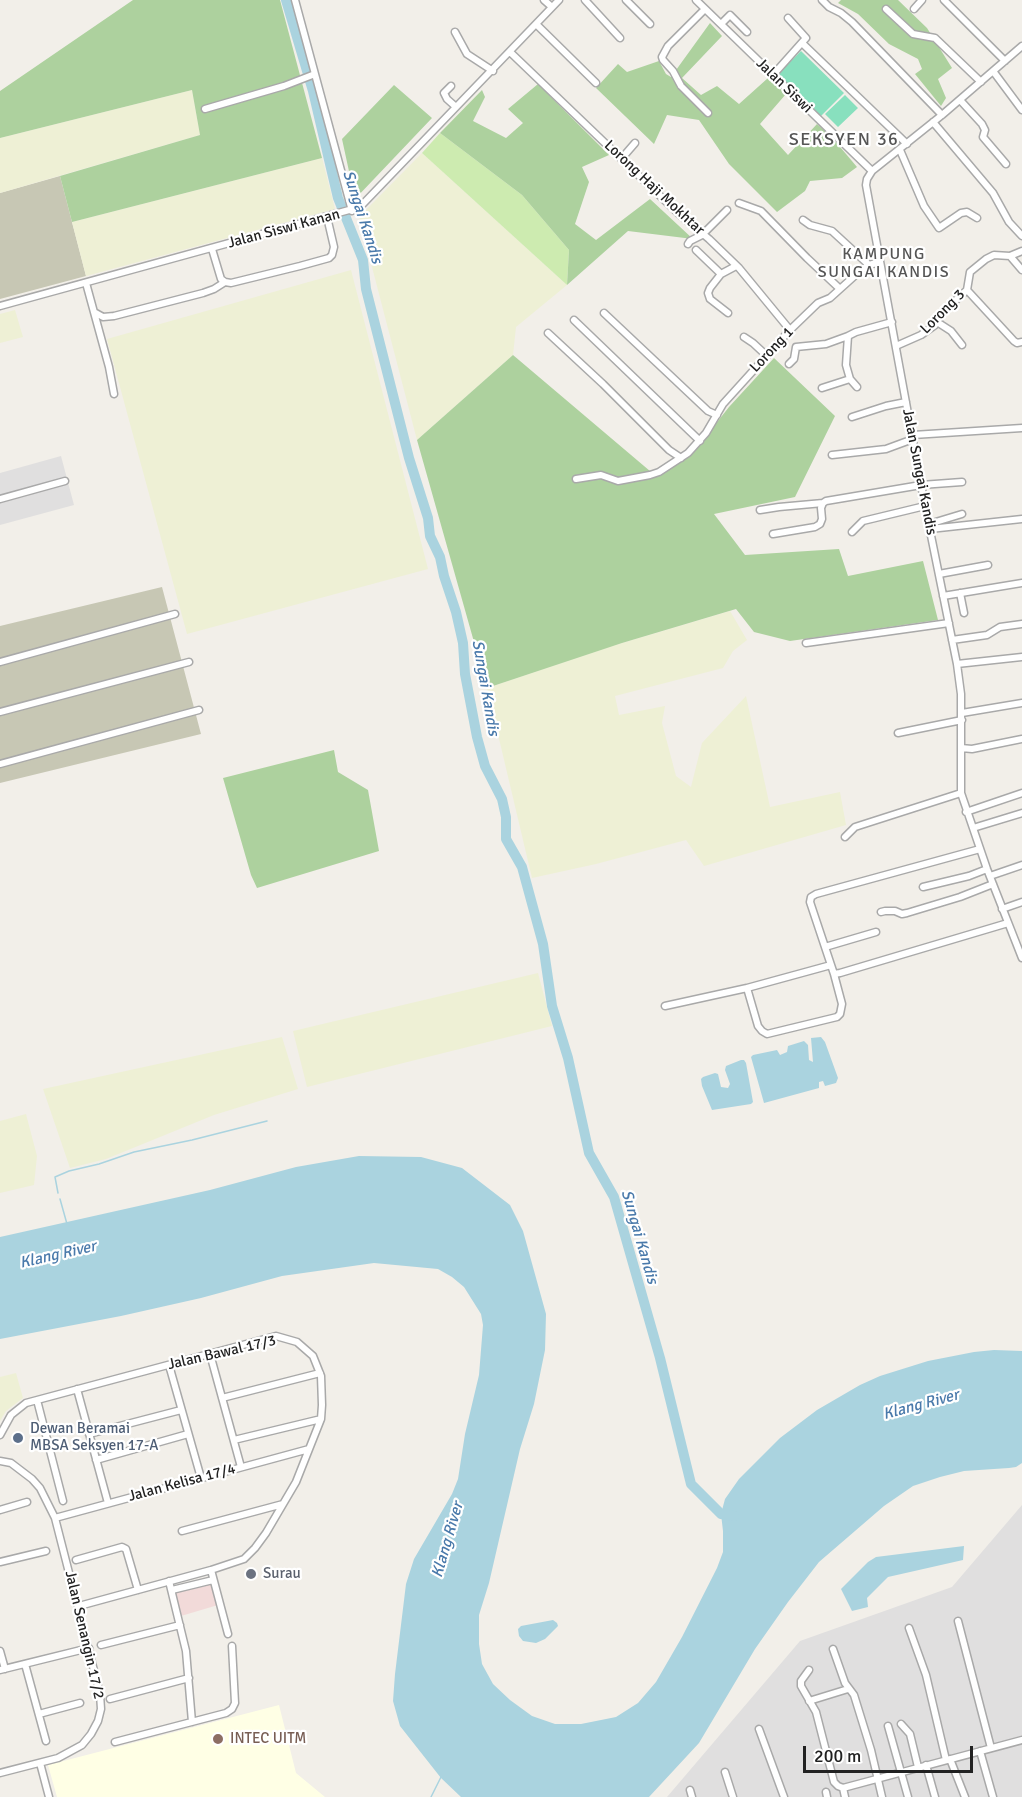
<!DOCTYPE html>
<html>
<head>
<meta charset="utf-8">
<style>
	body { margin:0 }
	#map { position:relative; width:1022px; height:1797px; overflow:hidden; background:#f2efe9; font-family:Signika,sans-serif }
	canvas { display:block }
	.scale { position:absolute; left:803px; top:1746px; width:170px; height:27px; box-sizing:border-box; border:3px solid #222; border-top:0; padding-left:8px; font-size:18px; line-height:21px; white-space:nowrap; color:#222; -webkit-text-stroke:4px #fff; paint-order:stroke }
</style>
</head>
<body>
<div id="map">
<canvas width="1022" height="1797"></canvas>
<div class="scale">200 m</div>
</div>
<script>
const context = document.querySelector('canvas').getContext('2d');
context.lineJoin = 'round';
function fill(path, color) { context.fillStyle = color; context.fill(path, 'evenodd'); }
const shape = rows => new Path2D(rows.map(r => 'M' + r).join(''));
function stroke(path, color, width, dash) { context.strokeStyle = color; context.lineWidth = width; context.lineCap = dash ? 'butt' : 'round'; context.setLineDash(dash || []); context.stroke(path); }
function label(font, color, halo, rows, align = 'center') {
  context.font = font + ' Signika,sans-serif'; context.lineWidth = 4.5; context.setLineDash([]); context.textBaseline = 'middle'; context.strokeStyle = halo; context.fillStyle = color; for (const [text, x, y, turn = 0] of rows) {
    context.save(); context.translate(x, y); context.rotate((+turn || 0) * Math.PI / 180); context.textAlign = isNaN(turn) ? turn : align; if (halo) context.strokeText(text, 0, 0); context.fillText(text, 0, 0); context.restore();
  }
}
fill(shape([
	[61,456,74,505,0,525,0,473],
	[1022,1505,1022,1797,667,1797,800,1641,952,1587]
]), '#e0dfdf');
fill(shape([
	[212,1582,218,1605,181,1616,174,1592]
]), '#f2dad9');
fill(shape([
	[279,1705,296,1773,325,1797,57,1797,48,1765]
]), '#ffffe5');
fill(shape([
	[60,176,86,276,0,299,0,193],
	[162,587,201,734,0,783,0,626]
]), '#c7c7b4');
fill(shape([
	[192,90,200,135,0,193,0,138],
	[422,153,567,285,516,327,513,355,417,440,359,217],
	[322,158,335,209,86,276,72,222],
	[351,270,428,569,187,634,107,339],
	[15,310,23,337,0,343,0,314],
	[730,611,747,640,733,651,723,668,615,696,619,715,665,706,662,723,676,776,691,787,702,743,746,696,770,807,840,792,846,825,704,866,686,840,596,864,532,878,487,688,612,646],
	[538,973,552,1026,307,1087,293,1031],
	[282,1037,298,1089,214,1115,106,1159,70,1168,43,1089],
	[26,1114,37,1156,34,1185,0,1193,0,1121],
	[16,1373,23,1398,6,1411,0,1421,0,1377]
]), '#eef0d5');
fill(shape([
	[440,133,522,195,569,250,567,285,422,153]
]), '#cdebb0');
fill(shape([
	[133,0,280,0,322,158,72,222,60,176,200,135,192,90,0,138,0,91],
	[841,0,898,0,927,28,952,68,938,79,946,98,941,106,915,74,922,69,918,59,889,44,858,14,838,3],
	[710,23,722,36,682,78,701,95,717,86,739,104,768,78,786,94,760,124,788,155,817,124,830,135,857,167,842,178,810,181,805,191,777,212,729,164,699,120,667,115,654,144,596,88,618,64,627,72,659,61,666,74,671,77],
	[538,84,609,155,582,167,589,182,575,224,596,240,650,199,693,239,628,231,567,285,569,250,522,195,440,133,482,90,485,97,473,121,506,138,523,123,508,109],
	[394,85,432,118,355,199,342,139],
	[513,355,657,477,691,455,729,407,774,358,835,416,795,497,714,514,745,555,839,549,848,576,923,561,938,620,790,641,754,632,736,609,622,643,487,688,417,440],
	[334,750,338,772,368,790,379,851,257,888,251,875,223,778]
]), '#add19e');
fill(shape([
	[801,51,844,93,821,116,778,74],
	[845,95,858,108,838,127,825,114]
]), '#88e0be');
fill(shape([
	[821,1037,825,1042,838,1078,836,1083,825,1086,823,1081,819,1082,819,1088,764,1103,751,1057,753,1055,777,1050,780,1055,787,1052,788,1046,804,1041,808,1045,809,1060,813,1062,811,1038],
	[741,1060,744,1060,746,1063,753,1102,751,1104,712,1110,702,1086,701,1079,703,1077,715,1073,718,1074,721,1087,728,1088,730,1084,725,1070,726,1066],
	[359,1156,421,1157,462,1168,510,1205,523,1231,546,1314,545,1350,534,1404,520,1449,489,1583,479,1615,479,1644,482,1664,493,1684,510,1700,532,1716,555,1724,581,1724,616,1717,638,1703,656,1682,682,1637,717,1568,723,1552,723,1531,721,1514,725,1499,739,1479,780,1438,817,1410,860,1385,880,1376,928,1361,974,1352,994,1350,1022,1351,1022,1463,1016,1467,1009,1468,964,1471,940,1477,913,1486,884,1506,819,1562,788,1602,755,1649,699,1743,649,1797,461,1797,441,1778,400,1726,393,1701,395,1674,406,1584,414,1559,452,1494,458,1479,465,1434,479,1375,483,1325,481,1314,464,1287,452,1277,438,1269,374,1263,282,1276,201,1298,121,1316,0,1339,0,1237,210,1190,296,1167],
	[964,1546,963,1560,888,1577,867,1598,868,1607,852,1611,841,1589,868,1562,876,1557],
	[553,1620,557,1623,558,1626,545,1639,536,1643,523,1641,519,1636,518,1629,521,1626]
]), '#aad3df');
stroke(shape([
	[58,1193,55,1177,69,1171,99,1164,134,1152,192,1140,267,1121],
	[60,1199,67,1224],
	[431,1797,441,1777]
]), '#aad3df', 1.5);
stroke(shape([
	[286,0,313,91,338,198,363,260,366,289,409,458,428,518,430,536,440,557,444,576,456,612,463,643,465,674,477,737,485,766,502,799,506,817,506,839,522,867,543,944,552,1006,568,1058,589,1153,614,1197,660,1358,691,1484,721,1514,734,1516]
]), '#aad3df', 10);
const minor = shape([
	[295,0,352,211],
	[544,0,552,7],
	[585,0,620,38],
	[626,0,650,24],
	[696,0,872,171],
	[822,0,829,7,841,13,852,22,942,115],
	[944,0,1005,61],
	[705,9,668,46,662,57,663,60,673,71,681,86,708,113],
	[886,9,913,34,935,38,981,82],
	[914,9,922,0],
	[536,24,596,83],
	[721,24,730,15,747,32],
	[455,32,467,54,493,71],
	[802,43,907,144],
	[1022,46,942,115,872,171,867,179,866,185,925,506,957,664,961,694,961,793,987,869,1022,958],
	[510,52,679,214,709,239,739,268,790,330],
	[993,71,1022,110],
	[773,75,806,38,788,18],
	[451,86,444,93,447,99,456,107],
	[960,100,982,124,985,130,983,137,1006,164],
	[205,109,284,86,315,74],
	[933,122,993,193,1009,222,1022,236],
	[900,150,924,206,939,228,961,213,967,212,977,218],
	[622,158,635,143],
	[739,203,761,211,807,258,840,289],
	[803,220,810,225,832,231,869,265],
	[688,244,690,241,702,235,727,210],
	[212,249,221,279,225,282,231,283,300,266,329,258,332,255,334,247,327,217],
	[696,250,721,274,736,266],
	[1010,256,1022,251],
	[721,274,710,288,708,293,710,299,728,313],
	[86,283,109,367,114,394],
	[967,290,1014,341,1017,343,1022,342],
	[0,306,360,207,559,0],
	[94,312,103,317,114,316,203,293,214,289,225,282],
	[604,313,708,411,717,415],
	[574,320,700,441],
	[937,322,951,331,962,345],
	[548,333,603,384,669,450,681,458],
	[744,337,753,343,767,356],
	[896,346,921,335,935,325,944,311,967,290,970,272,986,259,994,255,1010,256,1022,270],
	[789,364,794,359,796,347,826,344,848,336],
	[857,387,850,379,846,365,848,336,856,332,892,322],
	[822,388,850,379],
	[852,417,886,406,906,402],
	[913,435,1022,428],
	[832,455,886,449,913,439],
	[576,479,601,475,618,481,650,475,659,472,688,453,706,433,723,404,790,330,818,303,830,298,860,271,869,265,880,262],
	[0,499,65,481],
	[760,510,779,507,823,503],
	[929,524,962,514],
	[930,529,1022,519],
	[852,532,863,521,925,506],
	[773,534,815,527,820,524,822,519,821,508,823,503,826,501,921,485,962,482],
	[939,574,988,565],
	[960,593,964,613],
	[943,596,1022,583],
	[952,640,987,635,1000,627,1022,624],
	[806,643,949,623],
	[0,662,175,614],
	[957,664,1022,657],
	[0,712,189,662],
	[962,713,1022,703],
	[898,733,962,720],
	[961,748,972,749,1022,739],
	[0,764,199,710],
	[966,812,1022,793],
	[973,828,1022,813],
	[845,837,855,827,961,793],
	[980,849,816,894,811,897,810,902,834,974,840,973,1008,923],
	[990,876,1022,865],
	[923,887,969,876,987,869],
	[1002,909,1022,902],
	[881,912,885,911,895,911,902,914,907,913,960,897,993,884],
	[825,947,876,932],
	[747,988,758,1026,762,1031,767,1034,837,1017,840,1014,842,1004,834,974],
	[665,1006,747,988,831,965],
	[210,1354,241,1467],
	[169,1365,201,1478],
	[77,1389,108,1503],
	[222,1398,320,1373],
	[37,1400,63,1501],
	[89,1434,181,1410],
	[0,1435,11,1415,26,1403,276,1336,297,1342,313,1356,321,1376,322,1405,321,1419,296,1482,266,1533,255,1548,244,1559,211,1570,79,1606],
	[234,1440,321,1419],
	[96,1460,188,1434],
	[0,1461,11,1463,32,1479,40,1488,55,1518,100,1694,101,1709,98,1721,91,1734,82,1745,58,1758,0,1773],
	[0,1510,27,1502],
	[55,1518,309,1449],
	[182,1531,283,1504],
	[76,1560,122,1547,126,1549,138,1590],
	[0,1562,46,1551],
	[211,1570,228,1634],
	[169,1581,186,1651,192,1722],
	[172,1590,213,1580],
	[958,1621,991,1748],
	[909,1628,926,1675,946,1760],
	[101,1645,180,1625],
	[833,1649,845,1683,854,1695,871,1750,882,1797],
	[0,1651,5,1669],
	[25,1664,46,1741],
	[0,1670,89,1648],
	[809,1670,801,1681,801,1686,816,1712,834,1782,838,1786,843,1788],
	[110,1699,189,1678],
	[809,1701,848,1689],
	[39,1714,80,1703],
	[901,1724,910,1734,918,1767],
	[888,1726,908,1797],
	[759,1729,784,1797],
	[115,1742,226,1713,232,1709,235,1703,232,1646],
	[980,1751,993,1797],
	[950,1759,965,1797],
	[40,1763,49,1797],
	[926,1765,935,1797],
	[725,1772,733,1797],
	[843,1788,1022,1740],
	[843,1788,845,1797],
	[690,1790,692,1797],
	[826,1792,827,1797]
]);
stroke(minor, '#a9a9a9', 9);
stroke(minor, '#fff', 6);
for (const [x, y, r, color] of [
	[18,1438,6,"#5c6f8a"],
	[251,1574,6,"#6b7280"],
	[218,1739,6,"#8d6e63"]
]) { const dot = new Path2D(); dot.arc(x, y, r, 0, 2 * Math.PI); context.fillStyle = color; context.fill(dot); stroke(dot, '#fff', 2); }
label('15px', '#222', '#fff', [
	["Jalan Siswi",784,86,44],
	["Lorong Haji Mokhtar",654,188,43],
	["Jalan Siswi Kanan",284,229,-15],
	["Lorong 3",943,312,-45],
	["Lorong 1",772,350,-47],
	["Jalan Sungai Kandis",919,472,79],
	["Jalan Bawal 17/3",222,1353,-13],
	["Jalan Kelisa 17/4",182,1483,-15],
	["Jalan Senangin 17/2",84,1635,77]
]);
label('15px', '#4e5e75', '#fff', [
	["Dewan Beramai",30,1429],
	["MBSA Seksyen 17-A",30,1446]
], 'left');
label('15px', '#5b616d', '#fff', [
	["Surau",263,1574]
], 'left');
label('15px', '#785e54', '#fff', [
	["INTEC UITM",230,1739]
], 'left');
label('italic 16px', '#4a7aab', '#fff', [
	["Sungai Kandis",362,217,72],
	["Sungai Kandis",485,688,80],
	["Sungai Kandis",639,1237,74],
	["Klang River",58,1255,-13],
	["Klang River",921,1405,-15],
	["Klang River",448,1540,-74]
]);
context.letterSpacing = '1.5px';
label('16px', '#555', '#fff', [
	["KAMPUNG",884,255],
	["SUNGAI KANDIS",884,273]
]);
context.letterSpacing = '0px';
context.letterSpacing = '1.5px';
label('18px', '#555', '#fff', [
	["SEKSYEN 36",844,140]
]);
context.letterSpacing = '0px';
</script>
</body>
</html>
